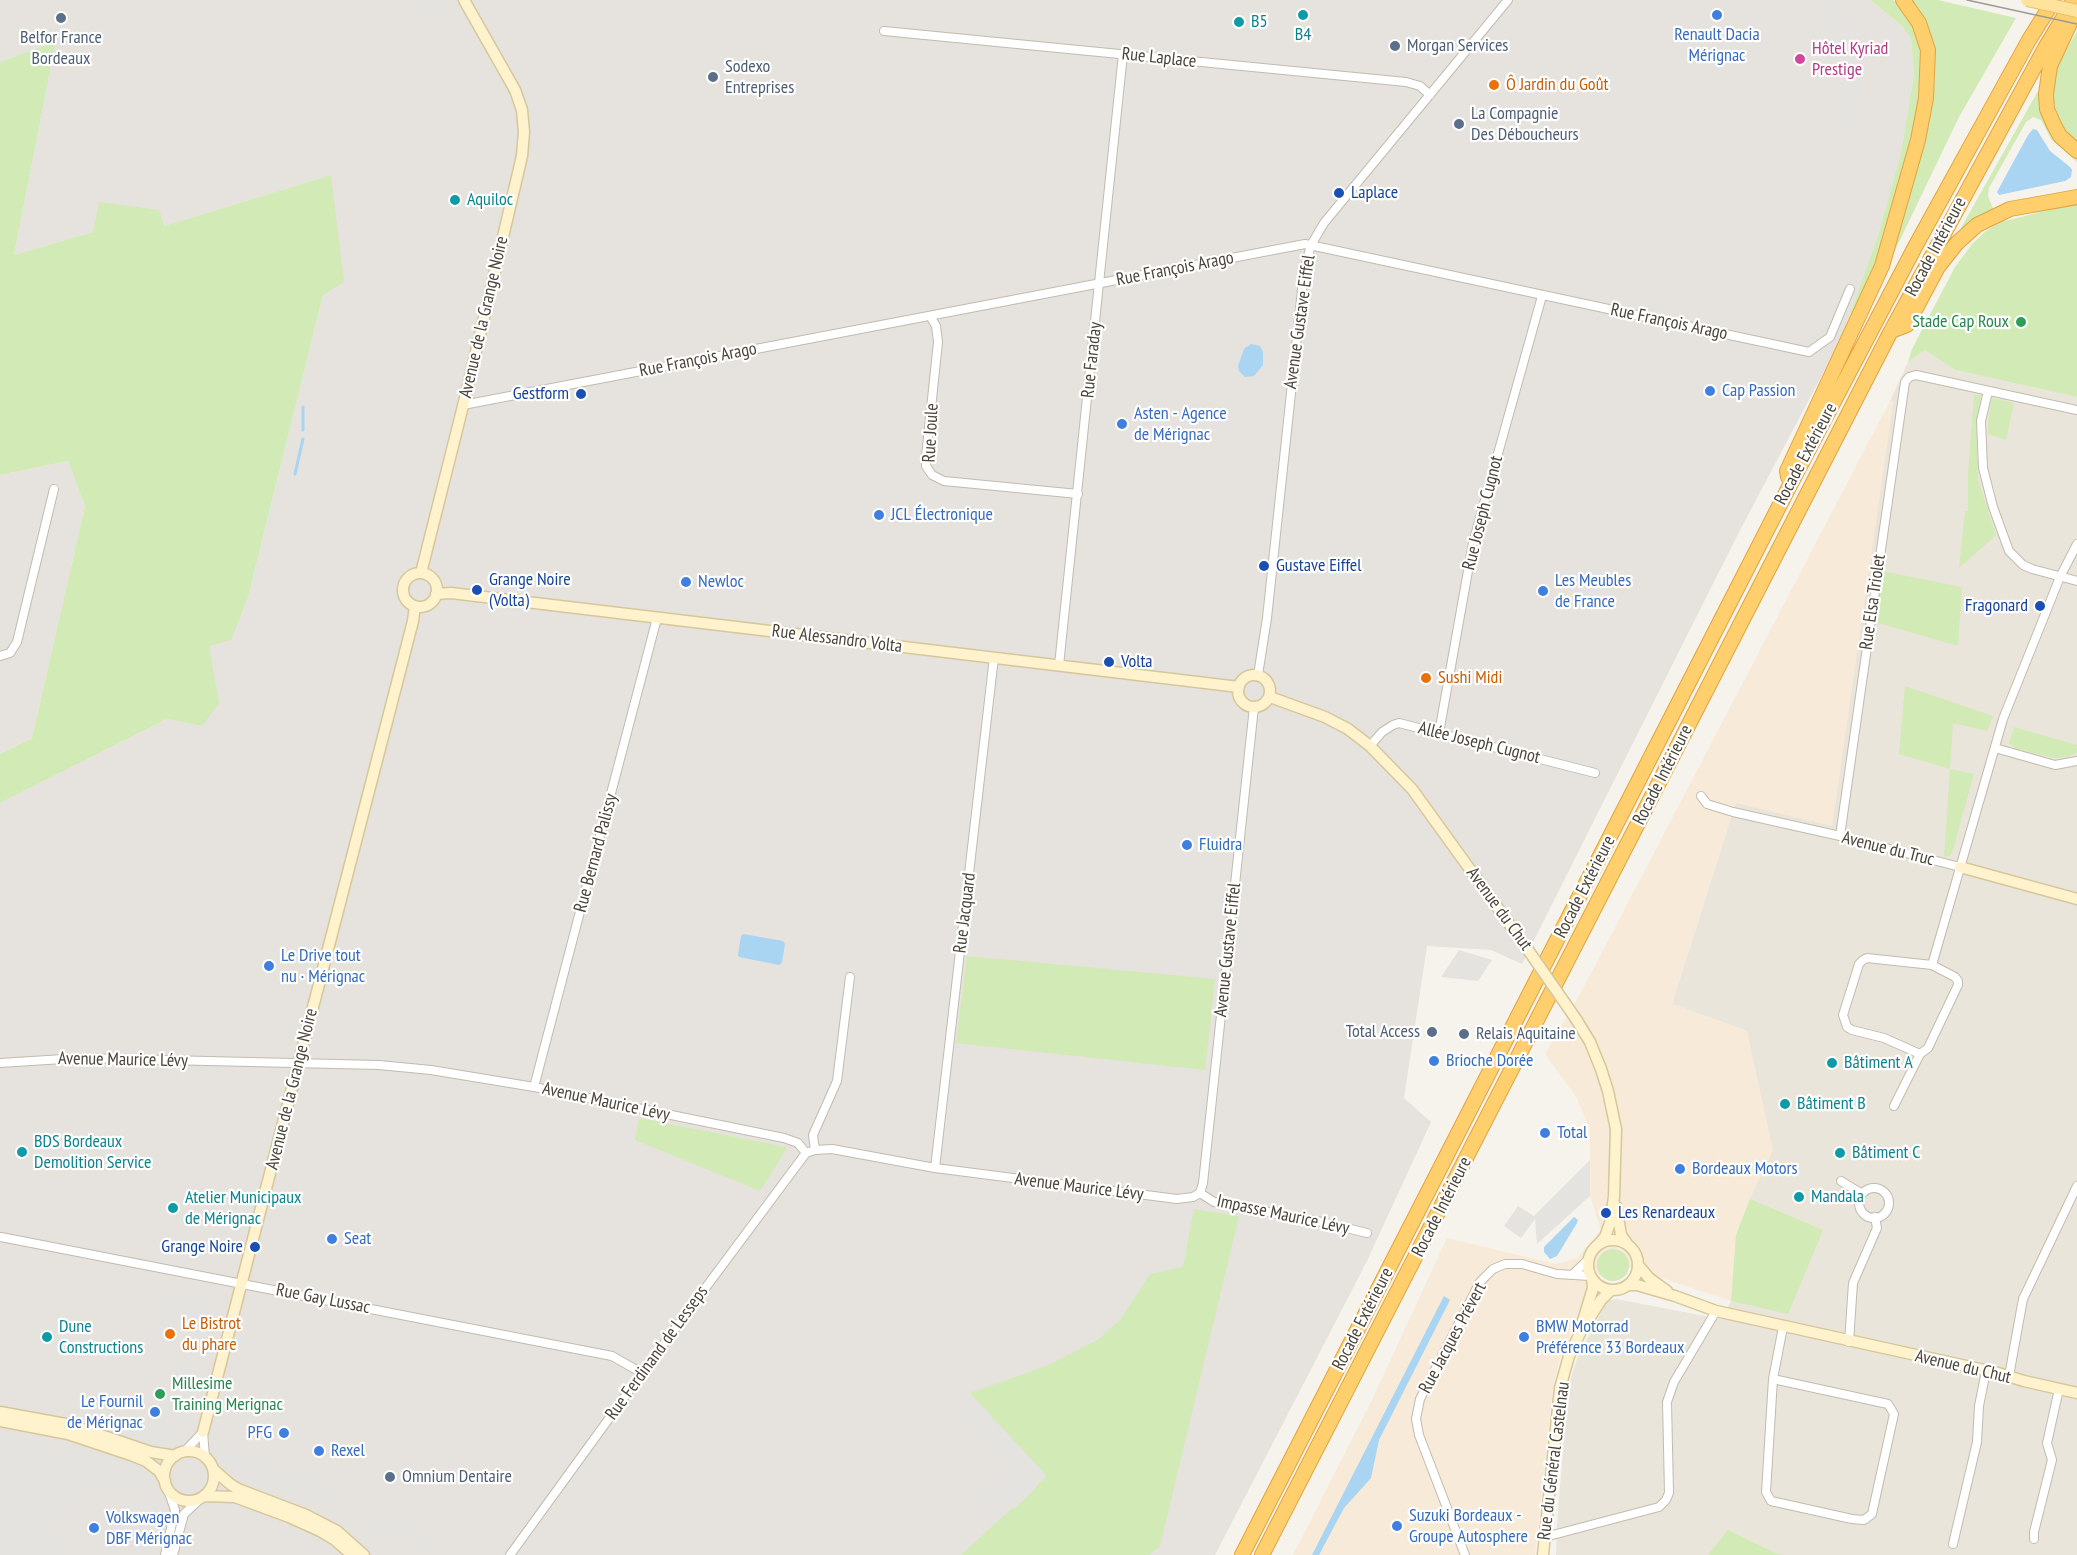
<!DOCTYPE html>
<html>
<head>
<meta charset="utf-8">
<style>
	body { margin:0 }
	canvas { display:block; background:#f6f3ec }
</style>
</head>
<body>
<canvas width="2077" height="1555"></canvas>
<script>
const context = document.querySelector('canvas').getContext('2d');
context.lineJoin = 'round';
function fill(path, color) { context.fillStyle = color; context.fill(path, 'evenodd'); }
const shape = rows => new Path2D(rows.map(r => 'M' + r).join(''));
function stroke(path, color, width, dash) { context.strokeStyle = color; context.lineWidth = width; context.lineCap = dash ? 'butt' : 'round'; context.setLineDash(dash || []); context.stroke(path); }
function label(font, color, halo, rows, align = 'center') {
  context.font = font + ' "PT Sans Narrow",sans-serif'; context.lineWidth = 4.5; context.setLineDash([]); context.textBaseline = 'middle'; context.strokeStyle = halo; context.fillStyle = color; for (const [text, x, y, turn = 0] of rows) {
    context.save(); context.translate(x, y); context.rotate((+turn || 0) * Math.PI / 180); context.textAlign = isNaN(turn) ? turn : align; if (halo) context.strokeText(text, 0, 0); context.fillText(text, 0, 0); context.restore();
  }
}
fill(shape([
	[1925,350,1955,370,2077,397,2077,1555,1556,1555,1557,1525,1568,1388,1578,1356,1604,1307,1608,1301,1616,1299,1721,1319,1731,1301,1736,1235,1750,1199,1748,1037,1747,1031,1672,1004,1736,802,1832,825,1893,402,1890,401,1908,362]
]), '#eae5da');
fill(shape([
	[1890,401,1893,402,1832,826,1736,803,1672,1004,1747,1031,1773,1150,1750,1199,1737,1235,1731,1301,1622,1265,1604,1269,1562,1351,1553,1387,1535,1555,1293,1555,1371,1402,1447,1238,1556,1264,1577,1258,1601,1230,1590,1196,1590,1129,1577,1098,1545,1054,1586,983]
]), '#f7ead8');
fill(shape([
	[0,0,1870,0,1901,25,1911,38,1914,74,1901,153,1878,235,1842,337,1736,538,1522,964,1491,950,1427,946,1404,1098,1431,1122,1367,1261,1215,1555,0,1555,0,803,167,719,202,726,209,646,248,597,323,295,331,175,164,226,93,232,14,255,56,41,0,62],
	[68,461,85,506,32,738,0,754,0,475]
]), '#e6e2dd');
fill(shape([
	[1870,0,1893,0,1900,6,1915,26,1921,47,1923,73,1919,104,1908,157,1873,275,1842,337,1878,235,1901,153,1914,74,1911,38,1901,25],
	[1911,0,1938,0,2016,18,1959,117,1887,267,1929,115,1935,82,1935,57,1931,38,1926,22,1918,7],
	[2077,31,2077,144,2063,128,2054,103,2052,84,2053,74],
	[56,41,14,255,93,232,99,202,159,210,164,226,331,175,344,282,323,295,248,597,231,640,209,646,219,703,202,726,167,719,0,803,0,754,32,738,85,506,68,461,0,475,0,62],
	[2038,91,2044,110,2060,143,2077,158,2077,162,2051,139,2041,120,2033,117,2026,122,1989,188,1988,196,1994,211,1957,235],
	[2077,203,2077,397,1955,370,1925,350,1908,362,1912,349,1955,267,1972,244,1986,231,2001,222],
	[1974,395,1981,395,1976,425,1978,480,1996,535,1959,568,1965,511,1968,511,1968,474],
	[1992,398,2014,403,2006,440,1988,434,1989,415],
	[1882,571,1962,587,1958,646,1875,622],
	[1905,686,1993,716,1987,731,1953,723,1950,769,1974,774,1952,853,1949,856,1944,857,1950,769,1899,754],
	[2014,727,2077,745,2077,753,2067,757,2054,758,2016,749,2009,743],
	[967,956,1215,979,1205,1070,956,1043],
	[639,1118,786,1147,786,1150,760,1191,635,1140],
	[1750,1199,1823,1230,1788,1314,1731,1301,1736,1235],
	[1194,1209,1239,1216,1160,1546,1149,1555,961,1555,1047,1476,970,1393,1049,1365,1099,1339,1121,1319,1150,1274,1183,1267],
	'1597 1265a16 16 0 1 1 32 0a16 16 0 1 1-32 0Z',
	[1728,1530,1777,1554,1785,1555,1708,1555]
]), '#d2eab5');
fill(shape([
	[410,0,440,0,448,16,431,19,419,26,411,10],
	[1826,0,1826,4,1846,4,1848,19,1861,20,1858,135,1839,136,1839,83,1835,82,1835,77,1826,78,1824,59,1814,59,1816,1],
	[1459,950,1492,960,1478,981,1441,977],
	[1590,1160,1590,1196,1537,1244,1535,1219,1521,1238,1504,1226,1518,1206,1534,1216],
	[165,1288,200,1295,213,1307,204,1346,186,1341,189,1328,169,1323,162,1348,148,1344,157,1292,163,1293],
	[177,1361,201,1367,184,1436,160,1448,120,1430,80,1416,82,1405,128,1418,129,1413,163,1422,167,1411,163,1409],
	[973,1398,1038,1468,1028,1477,1037,1487,1014,1509,1008,1504,1001,1511,998,1518,994,1513,986,1519,969,1499,1002,1469,1003,1464,952,1413],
	[1,1435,52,1444,51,1451,74,1455,79,1449,118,1464,113,1469,145,1480,150,1478,163,1505,150,1555,135,1555,142,1500,147,1501,147,1494,143,1493,142,1497,90,1490,89,1498,77,1497,76,1512,71,1518,50,1516,48,1533,61,1534,60,1544,72,1545,70,1555,0,1555],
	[232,1442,240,1451,339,1484,332,1506,234,1474,235,1468,231,1463,225,1465,218,1448],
	[368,1507,409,1524,408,1528,415,1531,417,1526,438,1535,433,1547,429,1554,361,1526]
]), '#e5e3e0');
fill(shape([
	[2033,129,2037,130,2050,151,2070,167,2072,170,2071,177,2065,181,1999,195,1997,192,2028,135],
	[1251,344,1260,346,1263,352,1263,365,1254,376,1245,377,1239,371,1238,366,1244,349],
	[743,934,783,941,785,944,782,962,779,965,739,957,738,955,741,936],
	[1574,1217,1578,1220,1577,1223,1557,1256,1550,1259,1544,1252,1544,1247],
	[1444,1296,1450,1300,1379,1440,1371,1478,1344,1508,1319,1555,1312,1555]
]), '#a9d4f2');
stroke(shape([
	[303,407,303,430],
	[295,474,303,439]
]), '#a9d4f2', 3);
const street = shape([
	[884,31,1406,82,1420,86,1430,95],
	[930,316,936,326,938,342,926,456,926,466,932,475,944,481,1078,494],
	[1988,391,1981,421,1983,468,1993,507,2009,551,2023,565,2032,569,2077,581],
	[463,405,1305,244,1809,352,1830,337,1850,289],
	[0,656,10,653,17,642,54,489],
	[1059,665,1123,54],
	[1258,675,1267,618,1304,271,1311,245,1324,223,1508,0],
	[1439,733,1473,543,1542,296],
	[1370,746,1382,732,1393,725,1399,723,1595,773],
	[1995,748,2055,765,2077,761],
	[1701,796,1707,804,1733,812,1840,836,1960,867],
	[1840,836,1905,382,1909,377,1916,375,2077,410],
	[1920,1054,1884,1038,1852,1030,1847,1027,1843,1015,1859,964,1863,960,1867,958,1932,965],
	[0,1063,79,1058,379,1065,431,1070,534,1087,784,1138,798,1143,806,1153],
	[534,1087,657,618],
	[1894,1106,1920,1054,1928,1048,1958,985,1958,981,1955,977,1932,965,2003,719,2060,577,2077,544],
	[815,1150,813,1135,837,1081,850,977],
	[806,1153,815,1150,832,1149,935,1168,1177,1199,1193,1197,1200,1193],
	[935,1168,994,657],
	[1841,1181,1862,1194],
	'1859 1203a15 15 0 1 1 30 0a15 15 0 1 1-30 0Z',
	[1200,1193,1203,1183,1254,707],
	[1200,1193,1214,1202,1322,1222,1367,1233],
	[1,1237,612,1356,642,1373],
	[1573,1274,1588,1260],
	[1849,1342,1853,1283,1877,1228,1875,1217],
	[2009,1376,2023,1299,2077,1186],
	[1773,1379,1888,1404,1894,1414,1872,1514,1864,1520,1852,1519,1771,1501,1766,1492,1773,1379,1783,1327],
	[203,1432,205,1457],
	[184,1452,203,1432],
	[1545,1537,1659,1507,1666,1500,1669,1493,1667,1402,1674,1382,1716,1311],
	[2034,1539,2034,1532,2052,1460,2047,1443,2059,1389],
	[1953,1544,1977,1442,1979,1406,1986,1371],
	[165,1555,175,1510,168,1490],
	[173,1555,184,1514,199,1500],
	[510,1555,642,1373,806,1153],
	[1465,1555,1419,1435,1416,1419,1420,1399,1480,1282,1493,1269,1505,1264,1522,1264,1557,1274,1590,1276]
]);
const secondary = shape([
	[421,573,467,390,522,156,524,132,522,110,515,90,464,0],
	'403 590a17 17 0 1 1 34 0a17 17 0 1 1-34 0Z',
	[436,594,451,593,1239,687],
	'1238 691a16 16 0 1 1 32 0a16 16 0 1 1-32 0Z',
	[1270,697,1325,717,1348,729,1370,746,1412,789,1526,947],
	[1960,867,2077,899],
	[1576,1019,1590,1042,1601,1069,1608,1091,1616,1129,1614,1197,1610,1223,1605,1237,1599,1244],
	[1616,1206,1621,1235,1628,1245],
	'1588 1265a25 25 0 1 1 50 0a25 25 0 1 1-50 0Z',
	[1638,1265,1649,1278,1667,1291],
	[1629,1285,1637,1285,1675,1296,1716,1311,1998,1373,2024,1381,2077,1393],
	[1583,1321,1593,1288,1592,1279],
	[0,1412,71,1425,151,1452,175,1456],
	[0,1421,68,1434,131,1455,146,1461,159,1471,165,1481],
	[203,1432,413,621,415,606],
	'164 1476a25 25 0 1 1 50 0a25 25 0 1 1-50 0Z',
	[213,1469,230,1484,238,1489,306,1515,337,1531,364,1555],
	[205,1496,235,1497,289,1517,320,1531,335,1540,352,1555],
	[1543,1555,1560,1388,1569,1356,1580,1333,1601,1300,1611,1290]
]);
const highway = shape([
	[2072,19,2050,66,2046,94,2047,109,2054,125,2060,136,2077,151],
	[1891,331,1907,325,1938,267,1957,243,1977,225,2010,209,2077,197],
	[1788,477,1787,471,1882,266,1918,140,1926,98,1928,50,1919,23,1903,0],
	[1242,1555,1789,487,1916,245,2029,40,2054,0],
	[1262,1555,1891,331,2045,48,2074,0]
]);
stroke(street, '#c2bbae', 10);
stroke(secondary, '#d6c79b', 13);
stroke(highway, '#e0a43c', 16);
stroke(street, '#fff', 8);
stroke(secondary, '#fff3cd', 10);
stroke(highway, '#ffcf6e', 14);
stroke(shape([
	[1967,0,2077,24]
]), '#9a9a9a', 1.5);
const secondaryBridge = shape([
	[1526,947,1576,1019]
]);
const primaryBridge = shape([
	[2027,0,2077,11]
]);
stroke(secondaryBridge, '#d6c79b', 13, []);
stroke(primaryBridge, '#e6c16a', 14, []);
stroke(secondaryBridge, '#fff3cd', 10);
stroke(primaryBridge, '#ffe39c', 12);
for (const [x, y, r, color] of [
	[1303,15,6,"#0f9aa8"],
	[1717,15,6,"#3f7fe0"],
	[61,18,6,"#5c6f8a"],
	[1239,22,6,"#0f9aa8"],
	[1395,46,6,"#5c6f8a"],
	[1800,59,6,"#d1479c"],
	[713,77,6,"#5c6f8a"],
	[1494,85,6,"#e8710a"],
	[1459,124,6,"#5c6f8a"],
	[1339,193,6,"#1a4fb4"],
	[455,200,6,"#0f9aa8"],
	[2021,322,6,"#2e9e5b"],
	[1710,391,6,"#3f7fe0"],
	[581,394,6,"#1a4fb4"],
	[1122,424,6,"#3f7fe0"],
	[879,515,6,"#3f7fe0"],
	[1264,566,6,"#1a4fb4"],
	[686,582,6,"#3f7fe0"],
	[477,590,6,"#1a4fb4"],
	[1543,591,6,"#3f7fe0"],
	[2040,606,6,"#1a4fb4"],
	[1109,662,6,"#1a4fb4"],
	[1426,678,6,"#e8710a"],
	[1187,845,6,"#3f7fe0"],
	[269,966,6,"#3f7fe0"],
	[1432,1032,6,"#5c6f8a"],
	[1464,1034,6,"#5c6f8a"],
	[1434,1061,6,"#3f7fe0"],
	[1832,1063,6,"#0f9aa8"],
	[1785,1104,6,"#0f9aa8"],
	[1545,1133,6,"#3f7fe0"],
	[22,1152,6,"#0f9aa8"],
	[1840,1153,6,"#0f9aa8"],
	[1680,1169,6,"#3f7fe0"],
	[1799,1197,6,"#0f9aa8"],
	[173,1208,6,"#0f9aa8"],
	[1606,1213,6,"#1a4fb4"],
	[332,1239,6,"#3f7fe0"],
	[255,1247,6,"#1a4fb4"],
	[170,1334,6,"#e8710a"],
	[47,1337,6,"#0f9aa8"],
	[1524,1337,6,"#3f7fe0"],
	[160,1394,6,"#2e9e5b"],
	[155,1412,6,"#3f7fe0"],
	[284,1433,6,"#3f7fe0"],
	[319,1451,6,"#3f7fe0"],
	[390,1477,6,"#5c6f8a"],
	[1397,1526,6,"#3f7fe0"],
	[94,1528,6,"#3f7fe0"]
]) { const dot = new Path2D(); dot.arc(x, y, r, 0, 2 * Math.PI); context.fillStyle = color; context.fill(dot); stroke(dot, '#fff', 2); }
label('18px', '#0d838f', '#fff', [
	["B5",1251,22],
	["B4",1303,35,"center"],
	["Aquiloc",467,200],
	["Bâtiment A",1844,1063],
	["Bâtiment B",1797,1104],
	["BDS Bordeaux",34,1142],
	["Demolition Service",34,1163],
	["Bâtiment C",1852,1153],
	["Mandala",1811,1197],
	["Atelier Municipaux",185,1198],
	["de Mérignac",185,1219],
	["Dune",59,1327],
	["Constructions",59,1348]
], 'left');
label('18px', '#366cbe', '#fff', [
	["Renault Dacia",1717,35,"center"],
	["Mérignac",1717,56,"center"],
	["Cap Passion",1722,391],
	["Asten - Agence",1134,414],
	["de Mérignac",1134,435],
	["JCL Électronique",891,515],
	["Les Meubles",1555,581],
	["de France",1555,602],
	["Newloc",698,582],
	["Fluidra",1199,845],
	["Le Drive tout",281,956],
	["nu · Mérignac",281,977],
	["Brioche Dorée",1446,1061],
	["Total",1557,1133],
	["Bordeaux Motors",1692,1169],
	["Seat",344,1239],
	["BMW Motorrad",1536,1327],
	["Préférence 33 Bordeaux",1536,1348],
	["Le Fournil",143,1402,"right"],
	["de Mérignac",143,1423,"right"],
	["PFG",272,1433,"right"],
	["Rexel",331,1451],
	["Suzuki Bordeaux -",1409,1516],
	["Groupe Autosphere",1409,1537],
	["Volkswagen",106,1518],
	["DBF Mérignac",106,1539]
], 'left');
label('18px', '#4e5e75', '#fff', [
	["Belfor France",61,38,"center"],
	["Bordeaux",61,59,"center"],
	["Morgan Services",1407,46],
	["Sodexo",725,67],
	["Entreprises",725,88],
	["La Compagnie",1471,114],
	["Des Déboucheurs",1471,135],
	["Total Access",1420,1032,"right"],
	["Relais Aquitaine",1476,1034],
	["Omnium Dentaire",402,1477]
], 'left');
label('18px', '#b23c85', '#fff', [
	["Hôtel Kyriad",1812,49],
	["Prestige",1812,70]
], 'left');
label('18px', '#4b4439', '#fff', [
	["Rue Laplace",1159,58,6],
	["Rocade Intérieure",1936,247,-62],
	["Rue François Arago",1175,269,-11],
	["Avenue de la Grange Noire",484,317,-77],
	["Avenue Gustave Eiffel",1300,322,-82],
	["Rue François Arago",1669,322,12],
	["Rue François Arago",698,360,-11],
	["Rue Faraday",1092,360,-84],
	["Rue Joule",931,433,-87],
	["Rocade Extérieure",1806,454,-62],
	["Rue Joseph Cugnot",1483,513,-76],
	["Rue Elsa Triolet",1873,602,-82],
	["Rue Alessandro Volta",837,639,7],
	["Allée Joseph Cugnot",1479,743,14],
	["Rocade Intérieure",1663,775,-63],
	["Avenue du Truc",1888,849,14],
	["Rue Bernard Palissy",596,853,-75],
	["Rocade Extérieure",1585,887,-63],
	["Avenue du Chut",1499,909,54],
	["Rue Jacquard",965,913,-83],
	["Avenue Gustave Eiffel",1228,950,-84],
	["Avenue Maurice Lévy",123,1060,1],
	["Avenue de la Grange Noire",292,1089,-76],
	["Avenue Maurice Lévy",606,1102,12],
	["Avenue Maurice Lévy",1079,1187,7],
	["Rocade Intérieure",1442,1207,-63],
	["Impasse Maurice Lévy",1283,1215,12],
	["Rue Gay Lussac",323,1299,11],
	["Rocade Extérieure",1363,1319,-63],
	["Rue Jacques Prévert",1453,1338,-62],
	["Rue Ferdinand de Lesseps",657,1353,-54],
	["Avenue du Chut",1963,1367,13],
	["Rue du Général Castelnau",1554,1461,-83]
]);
label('18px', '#c56008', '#fff', [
	["Ô Jardin du Goût",1506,85],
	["Sushi Midi",1438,678],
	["Le Bistrot",182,1324],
	["du phare",182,1345]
], 'left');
label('18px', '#164399', '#fff', [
	["Laplace",1351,193],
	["Gestform",569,394,"right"],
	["Gustave Eiffel",1276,566],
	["Grange Noire",489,580],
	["(Volta)",489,601],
	["Fragonard",2028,606,"right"],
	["Volta",1121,662],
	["Les Renardeaux",1618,1213],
	["Grange Noire",243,1247,"right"]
], 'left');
label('18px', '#27864d', '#fff', [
	["Stade Cap Roux",2009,322],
	["Millesime",172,1384,"left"],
	["Training Merignac",172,1405,"left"]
], 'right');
</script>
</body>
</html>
